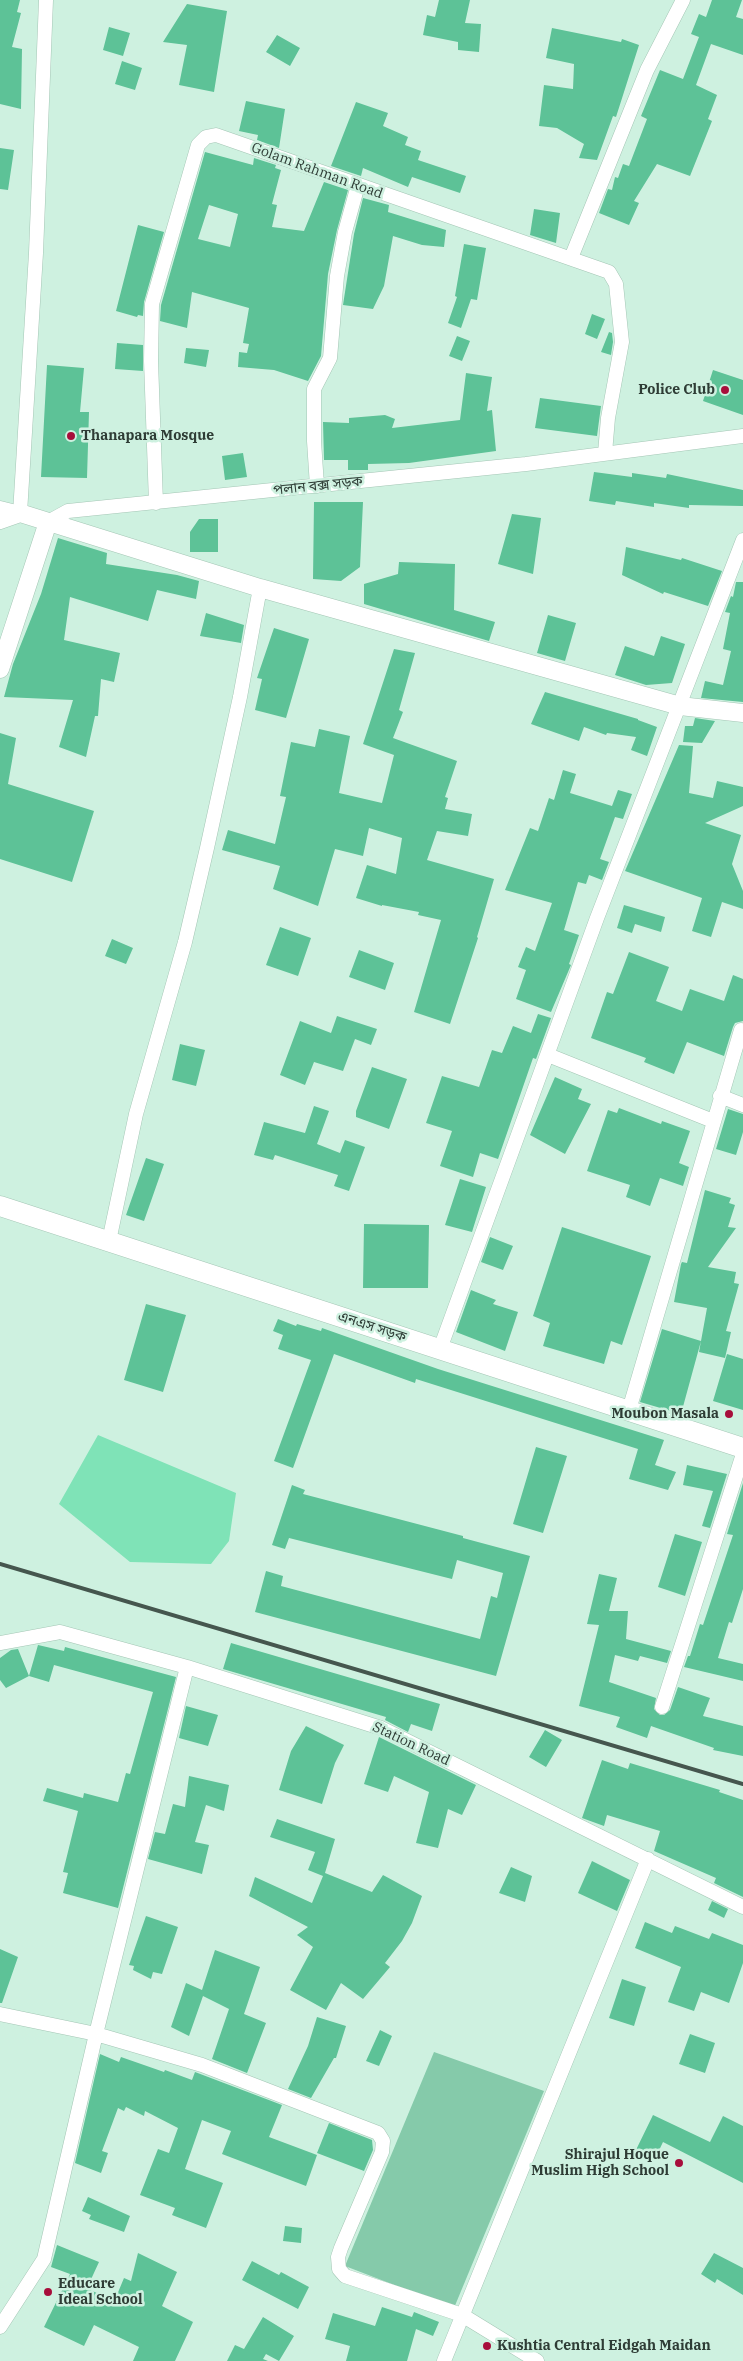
<!DOCTYPE html>
<html>
<head>
<meta charset="utf-8">
<style>
	body { margin:0 }
	canvas { display:block; background:#cef1e0 }
</style>
</head>
<body>
<canvas width="743" height="2361"></canvas>
<script>
const context = document.querySelector('canvas').getContext('2d');
context.lineJoin = 'round';
function fill(path, color) { context.fillStyle = color; context.fill(path, 'evenodd'); }
const shape = rows => new Path2D(rows.map(r => 'M' + r).join(''));
function stroke(path, color, width, dash) { context.strokeStyle = color; context.lineWidth = width; context.lineCap = dash ? 'butt' : 'round'; context.setLineDash(dash || []); context.stroke(path); }
function label(font, color, halo, rows, align = 'center') {
  context.font = font + ' "IBM Plex Serif","Noto Sans Bengali",serif'; context.lineWidth = 5; context.setLineDash([]); context.textBaseline = 'middle'; context.strokeStyle = halo; context.fillStyle = color; for (const [text, x, y, turn = 0] of rows) {
    context.save(); context.translate(x, y); context.rotate((+turn || 0) * Math.PI / 180); context.textAlign = isNaN(turn) ? turn : align; if (halo) context.strokeText(text, 0, 0); context.fillText(text, 0, 0); context.restore();
  }
}
fill(shape([
	[434,2052,544,2091,454,2308,345,2266]
]), '#85caaa');
fill(shape([
	[98,1435,236,1493,229,1541,211,1564,130,1562,59,1504]
]), '#7fe3b7');
fill(shape([
	[0,0,20,0,17,12,21,13,12,47,22,49,21,109,0,104],
	[439,0,470,0,465,23,481,24,479,52,458,50,458,42,423,35,427,15,435,17],
	[712,0,742,0,736,17,743,19,743,55,711,44,696,85,717,95,708,119,712,121,690,176,657,164,634,201,639,203,629,225,599,213,608,189,612,190,615,177,618,178,623,164,629,166,647,119,641,116,660,70,683,79,699,37,691,34,699,14,706,17],
	[187,4,227,11,214,92,179,85,187,45,163,42],
	[109,27,130,33,123,56,103,50],
	[552,28,621,42,622,39,639,45,616,117,613,116,597,160,579,158,584,144,557,128,539,126,544,85,573,89,574,64,546,58],
	[277,35,300,48,290,66,266,52],
	[122,61,142,68,135,90,115,84],
	[246,101,285,109,279,148,257,140,258,135,239,131],
	[356,102,388,113,383,126,408,137,405,145,421,151,418,160,466,176,460,193,412,177,408,187,363,168,361,176,331,166],
	[0,148,14,150,8,190,0,189],
	[205,152,253,165,254,158,276,165,275,168,281,170,272,204,277,205,272,227,304,231,324,182,348,190,337,230,328,274,321,356,308,381,274,370,238,367,239,352,247,353,249,344,243,343,249,308,192,292,187,328,160,321,161,305],
	[209,205,238,214,230,247,198,239],
	[363,198,389,205,388,212,446,230,444,247,422,245,393,236,384,286,373,309,343,305,354,234],
	[534,209,560,213,556,243,530,235],
	[138,225,164,232,144,302,143,316,138,315,137,317,116,311],
	[464,244,486,248,477,300,471,299,461,328,448,323,457,297,455,296],
	[592,314,605,319,597,339,585,334],
	[609,332,612,333,613,342,611,355,601,352],
	[457,336,470,341,462,361,449,356],
	[117,343,143,345,143,371,115,369],
	[186,348,209,350,206,367,184,363],
	[47,365,84,368,80,412,89,412,87,478,41,477],
	[713,370,743,380,743,415,703,401],
	[466,373,492,377,487,411,492,410,496,451,409,463,368,464,368,470,348,470,348,460,324,460,323,422,349,423,349,418,385,415,395,419,392,428,460,420],
	[540,398,601,406,597,436,535,428],
	[243,453,247,477,225,480,222,456],
	[594,472,632,477,632,473,666,478,667,474,743,490,743,506,689,505,689,508,654,503,654,507,616,501,615,505,589,501],
	[314,502,363,502,360,567,341,581,313,579],
	[512,514,541,518,533,574,498,564],
	[199,519,218,519,218,552,190,552,190,532],
	[58,538,107,553,106,564,177,575,199,581,196,599,157,590,148,621,70,597,64,640,120,653,114,682,101,679,98,716,95,716,86,757,59,747,73,700,4,697,13,664,41,594],
	[626,547,681,560,682,558,722,571,708,606,664,592,663,594,622,575],
	[399,562,455,564,454,610,495,622,489,641,364,604,364,584,398,574],
	[736,582,743,582,743,702,701,698,705,681,723,685,731,651,723,649,730,613,725,612,731,596,733,597],
	[206,613,244,625,241,643,200,636],
	[548,615,576,623,565,661,537,653],
	[274,628,309,639,286,718,255,710,262,679,257,678],
	[661,636,685,644,672,683,646,685,615,675,625,646,654,656],
	[394,649,415,653,399,710,403,712,393,738,457,761,445,797,448,798,445,809,472,814,468,836,437,831,427,860,494,879,477,937,478,938,450,1024,414,1012,441,920,418,915,419,912,382,905,382,906,356,898,367,865,396,874,402,838,369,828,363,856,335,849,318,906,273,889,280,866,222,850,228,830,275,844,286,797,280,796,291,742,315,747,319,729,350,736,339,793,382,803,394,755,363,744],
	[545,692,638,719,638,720,657,727,647,756,631,750,636,737,607,733,606,735,584,727,579,741,531,724],
	[695,718,715,721,702,743,683,742,685,726,693,726],
	[0,733,16,738,8,784,94,811,72,882,0,859],
	[679,745,693,746,689,793,713,798,717,781,743,787,743,806,705,823,741,835,732,864,743,891,743,909,722,902,711,937,692,931,702,898,625,871],
	[563,770,576,774,570,793,612,806,618,790,632,794,623,819,615,817,600,859,609,862,602,880,589,875,586,884,578,882,564,930,579,935,569,964,571,965,551,1012,516,999,526,970,518,967,526,947,535,951,552,903,505,890,530,828,538,831,549,798,554,800],
	[624,905,665,917,661,932,635,924,632,933,617,928],
	[280,927,311,938,298,976,266,965],
	[112,939,133,948,126,964,105,956],
	[359,950,394,963,385,990,349,977],
	[629,952,669,967,656,1001,682,1011,690,989,724,1001,733,975,743,979,743,1021,735,1023,733,1027,724,1056,687,1042,674,1074,644,1062,646,1058,591,1038,607,992,613,994],
	[538,1014,551,1018,536,1059,533,1058,498,1159,480,1153,473,1177,440,1166,452,1131,426,1123,442,1076,479,1087,492,1050,502,1053,513,1026,531,1033],
	[337,1016,377,1029,371,1045,355,1039,343,1071,314,1062,305,1085,280,1075,300,1021,331,1033],
	[180,1044,205,1050,196,1086,172,1080],
	[372,1067,407,1079,389,1129,356,1117,356,1111],
	[555,1077,582,1089,578,1099,591,1104,565,1154,530,1135],
	[314,1106,329,1111,317,1144,340,1153,345,1140,365,1147,349,1191,334,1186,338,1175,275,1155,273,1160,254,1155,264,1122,305,1133],
	[619,1108,661,1124,662,1121,690,1131,679,1163,689,1167,683,1186,660,1178,650,1206,626,1197,630,1185,587,1171,608,1110,617,1113],
	[728,1109,743,1114,743,1132,736,1155,716,1149],
	[146,1158,164,1164,144,1221,126,1215],
	[460,1179,486,1187,472,1232,445,1225],
	[705,1190,731,1198,729,1203,735,1205,728,1227,736,1228,708,1267,736,1272,734,1283,739,1284,726,1331,731,1332,725,1358,699,1352,707,1308,674,1302,681,1264,682,1262,687,1263],
	[364,1224,429,1225,428,1288,363,1288],
	[562,1227,651,1256,622,1345,611,1341,604,1364,543,1346,550,1323,533,1316],
	[490,1237,513,1246,503,1270,481,1262],
	[471,1290,496,1300,493,1304,518,1312,505,1351,456,1332],
	[146,1304,186,1315,163,1392,124,1380],
	[278,1319,296,1326,297,1324,321,1331,322,1328,438,1369,664,1440,655,1465,676,1472,668,1490,629,1479,638,1449,416,1379,415,1383,334,1354,293,1468,274,1461,311,1360,278,1349,283,1335,273,1331],
	[662,1329,701,1341,681,1414,640,1402],
	[727,1354,743,1359,743,1410,713,1401],
	[536,1447,567,1456,543,1533,513,1524],
	[687,1465,727,1474,710,1528,702,1526,713,1491,683,1485],
	[743,1483,743,1589,732,1623,729,1622,718,1658,743,1664,743,1681,684,1667,688,1656,690,1656,700,1624,703,1625,733,1535,727,1534],
	[292,1485,305,1490,303,1494,463,1536,463,1538,530,1556,496,1676,255,1612,266,1571,283,1576,281,1586,480,1639,491,1596,497,1598,503,1573,457,1560,452,1579,289,1538,285,1549,272,1545],
	[675,1534,702,1542,685,1596,658,1587],
	[599,1574,617,1578,609,1611,628,1611,626,1639,671,1651,667,1663,640,1656,638,1661,615,1655,609,1682,656,1698,654,1709,660,1715,664,1715,670,1710,678,1687,710,1698,703,1716,743,1726,743,1756,713,1750,714,1748,651,1726,647,1738,616,1727,620,1717,579,1706,599,1625,587,1624],
	[231,1643,440,1704,432,1731,411,1724,408,1732,385,1720,386,1717,223,1669],
	[38,1645,64,1651,65,1647,176,1677,118,1908,63,1893,68,1873,63,1872,78,1811,43,1801,47,1788,83,1798,84,1793,118,1802,126,1773,130,1774,153,1692,54,1665,49,1682,29,1676],
	[18,1649,29,1676,6,1688,0,1680,0,1658,11,1650],
	[186,1706,218,1715,208,1746,179,1738],
	[306,1726,344,1745,335,1763,322,1804,279,1790,291,1751],
	[545,1730,562,1740,546,1767,529,1757],
	[379,1737,476,1785,462,1815,448,1809,438,1848,416,1843,429,1792,394,1776,388,1792,364,1784],
	[602,1760,628,1769,630,1763,720,1790,719,1792,743,1800,743,1897,714,1883,716,1878,654,1851,660,1831,607,1815,604,1826,582,1818],
	[189,1776,229,1785,224,1811,206,1805,195,1842,209,1845,202,1874,148,1859,155,1832,165,1834,173,1804,185,1807],
	[277,1819,335,1839,325,1873,372,1892,383,1875,422,1896,412,1923,402,1941,385,1963,390,1967,363,1999,341,1983,326,2010,290,1990,313,1947,297,1935,308,1927,249,1896,255,1877,312,1903,323,1876,308,1870,315,1852,270,1837],
	[592,1861,630,1880,617,1911,578,1893],
	[511,1867,532,1876,525,1902,499,1893],
	[712,1901,728,1909,724,1918,708,1910],
	[146,1916,178,1927,162,1974,153,1972,151,1979,133,1970,134,1966,129,1965],
	[645,1922,672,1933,675,1926,709,1939,712,1933,743,1945,743,1963,729,2003,701,1992,694,2011,668,2002,681,1967,635,1948],
	[0,1949,18,1957,2,2003,0,2003],
	[215,1950,260,1967,244,2014,266,2023,247,2073,212,2059,229,2009,203,1996,189,2036,171,2027,186,1983,202,1990],
	[622,1979,646,1987,634,2026,609,2018],
	[317,2017,346,2026,336,2058,334,2058,311,2098,288,2089,308,2046],
	[380,2030,392,2036,379,2066,366,2061],
	[690,2034,715,2043,705,2073,679,2064],
	[100,2054,119,2062,121,2057,164,2072,165,2070,192,2080,195,2072,282,2105,269,2137,317,2155,306,2186,222,2154,231,2131,202,2120,185,2169,223,2183,206,2228,172,2215,175,2208,140,2195,158,2149,169,2153,178,2128,145,2111,144,2116,126,2107,124,2111,118,2108,102,2151,108,2153,101,2173,75,2163],
	[653,2115,710,2142,723,2116,743,2126,743,2183,663,2142,653,2163,634,2154],
	[329,2123,372,2140,373,2150,364,2171,317,2153],
	[88,2197,130,2216,124,2232,89,2219,91,2215,82,2211],
	[285,2226,302,2228,301,2243,283,2241],
	[57,2245,99,2262,87,2288,114,2302,124,2278,131,2281,138,2253,177,2272,162,2306,193,2322,175,2361,133,2361,139,2347,94,2325,84,2346,44,2327,70,2274,51,2267],
	[714,2253,743,2268,743,2295,717,2279,715,2283,701,2274],
	[252,2261,279,2275,281,2272,309,2287,298,2309,242,2280],
	[382,2307,412,2317,414,2312,439,2322,433,2336,416,2329,407,2361,346,2361,350,2346,325,2339,333,2313,375,2326],
	[263,2317,294,2336,279,2361,266,2354,263,2359,268,2361,227,2361,235,2345,244,2349]
]), '#5dc297');
const minor = shape([
	[571,258,647,70,683,0],
	[317,486,314,441,314,389,330,358,337,276,345,232,358,185],
	[156,503,151,361,152,304,198,145,206,137,216,135,609,272,616,284,622,342,608,418,605,453],
	[0,508,20,513,36,253,46,0],
	[48,522,68,511,526,464,743,436],
	[548,1055,713,1121],
	[720,1096,743,1105],
	[109,1241,136,1114,185,942,207,848,240,697,260,588],
	[440,1349,597,918,743,540],
	[629,1410,741,1030],
	[0,1643,60,1632,187,1667,381,1728,743,1907],
	[662,1707,743,1454],
	[0,2014,96,2034,202,2065,378,2133,383,2141,382,2152,341,2248,338,2257,339,2269,345,2276,462,2315,537,2361],
	[0,2327,44,2259,96,2034,187,1667],
	[444,2361,648,1859]
]);
const tertiary = shape([
	[0,520,20,513,260,588,680,706,743,713],
	[0,669,48,522]
]);
const secondary = shape([
	[0,1206,743,1448]
]);
stroke(minor, '#a4c6b5', 15);
stroke(tertiary, '#a4c6b5', 19);
stroke(secondary, '#a4c6b5', 21);
stroke(minor, '#fff', 14);
stroke(tertiary, '#fff', 18);
stroke(secondary, '#fff', 20);
stroke(shape([
	[0,1564,743,1784]
]), '#45564e', 4);
for (const [x, y, r, color] of [
	[725,390,5,"#a70e3b"],
	[71,436,5,"#a70e3b"],
	[729,1414,5,"#a70e3b"],
	[679,2163,5,"#a70e3b"],
	[48,2292,5,"#a70e3b"],
	[487,2346,5,"#a70e3b"]
]) { const dot = new Path2D(); dot.arc(x, y, r, 0, 2 * Math.PI); context.fillStyle = color; context.fill(dot); stroke(dot, '#cef1e0', 2); }
label('14px', '#2e3c35', '#cef1e0', [
	["Golam Rahman Road",317,171,20],
	["পলান বক্স সড়ক",318,486,-6],
	["এনএস সড়ক",372,1327,18],
	["Station Road",411,1744,25]
]);
label('bold 14px', '#2e3c35', '#cef1e0', [
	["Police Club",715,390],
	["Thanapara Mosque",81,436,"left"],
	["Moubon Masala",719,1414],
	["Shirajul Hoque",669,2155],
	["Muslim High School",669,2171],
	["Educare",58,2284,"left"],
	["Ideal School",58,2300,"left"],
	["Kushtia Central Eidgah Maidan",497,2346,"left"]
], 'right');
</script>
</body>
</html>
